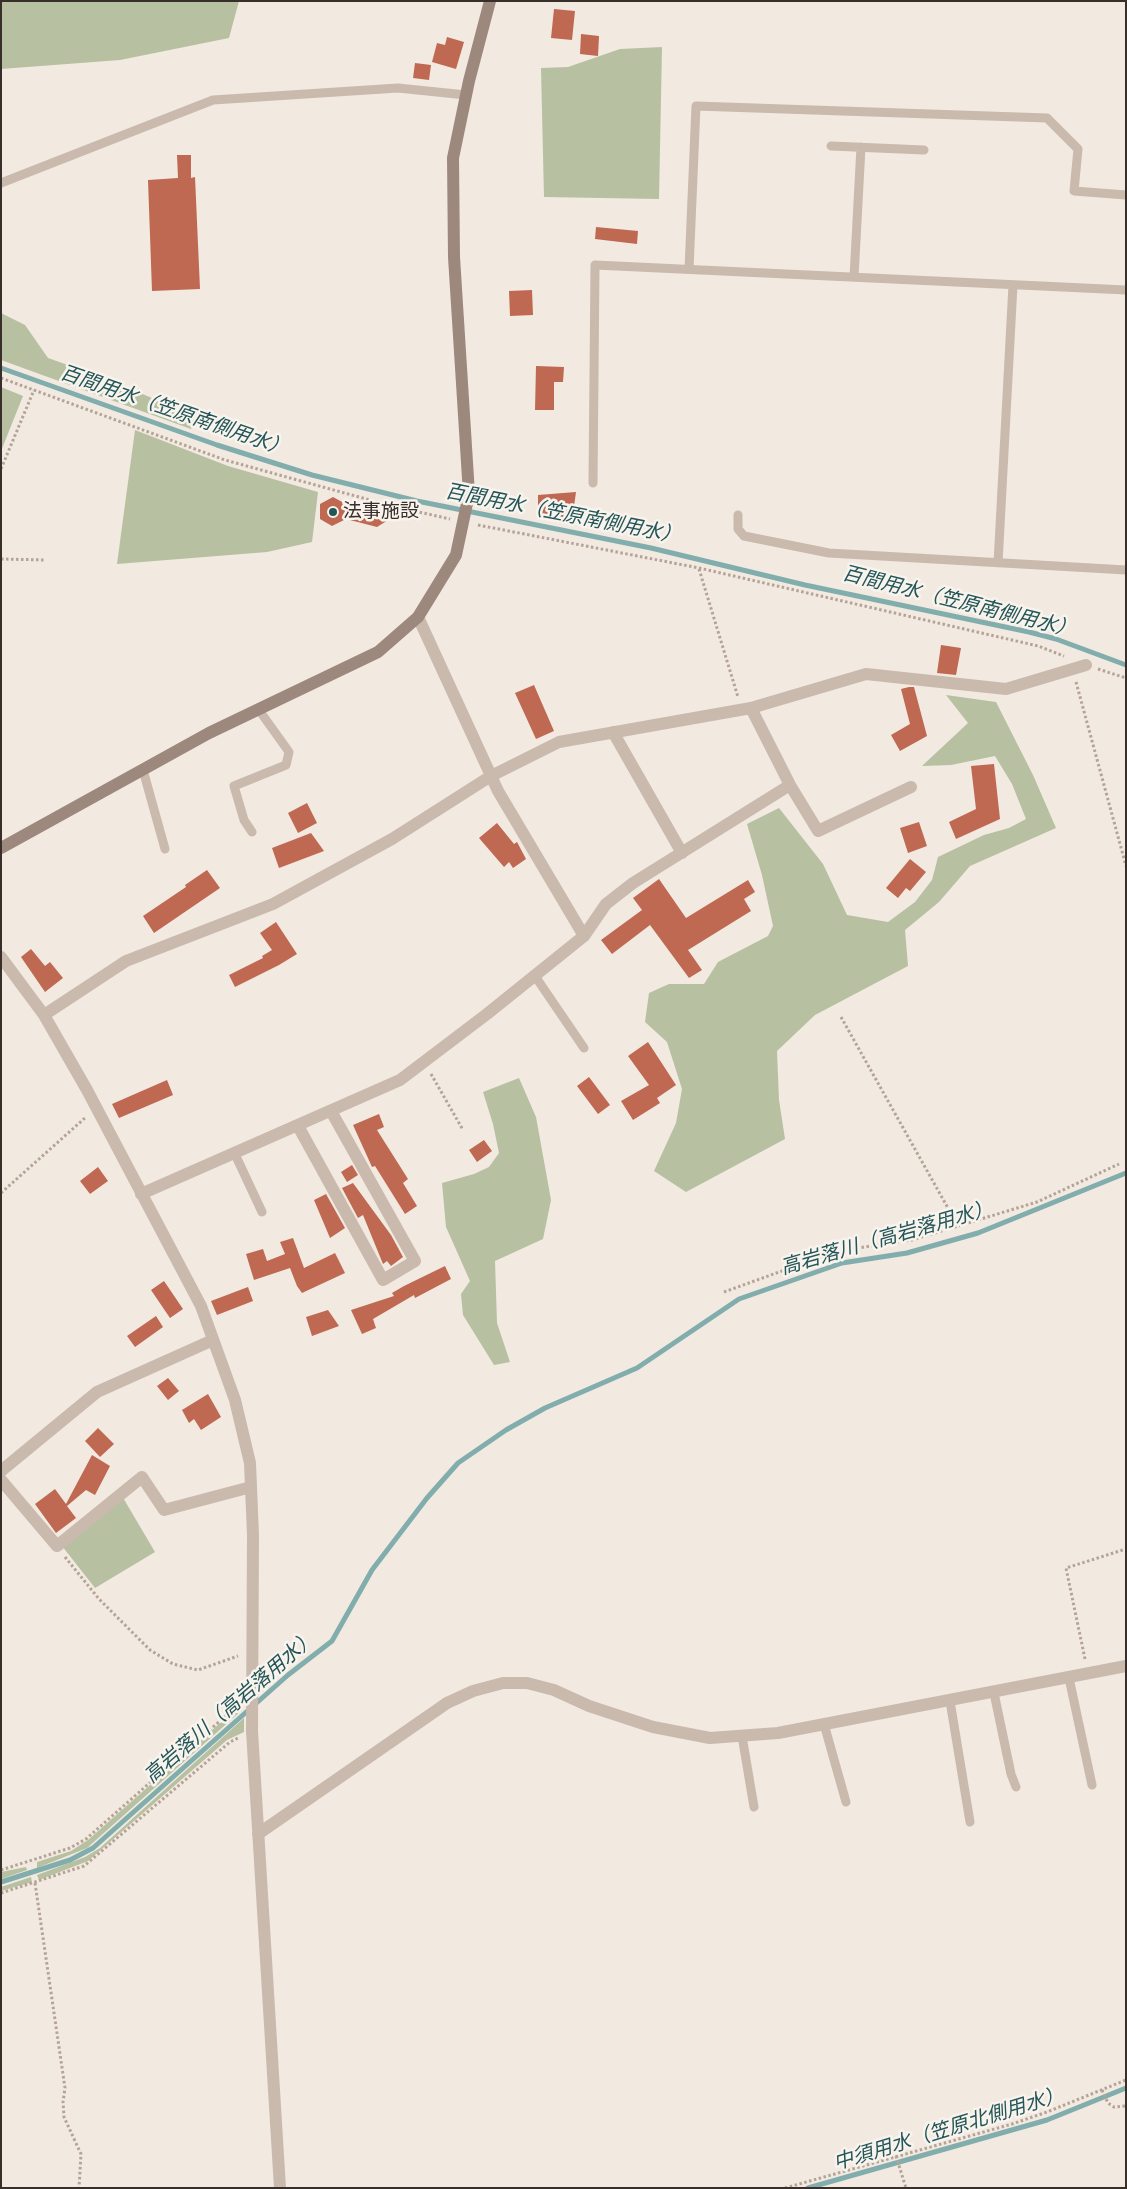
<!DOCTYPE html>
<html>
<head>
<meta charset="utf-8">
<style>
	body { margin:0 }
	#map { position:relative; width:1127px; height:2189px; overflow:hidden; background:#f2e9e0; font-family:"Sofia Sans Condensed",sans-serif }
	canvas { display:block }
	.frame { position:absolute; inset:0; border:2px solid #382f2b; pointer-events:none }
</style>
</head>
<body>
<div id="map">
<canvas width="1127" height="2189"></canvas>
<div class="frame"></div>
</div>
<script>
const context = document.querySelector('canvas').getContext('2d');
context.lineJoin = 'round';
function fill(path, color) { context.fillStyle = color; context.fill(path, 'evenodd'); }
const shape = rows => new Path2D(rows.map(r => 'M' + r).join(''));
function stroke(path, color, width, dash) { context.strokeStyle = color; context.lineWidth = width; context.lineCap = dash ? 'butt' : 'round'; context.setLineDash(dash || []); context.stroke(path); }
function label(font, color, halo, rows, align = 'center') {
  context.font = font + ' "Sofia Sans Condensed","Noto Sans JP",sans-serif'; context.lineWidth = 5; context.setLineDash([]); context.textBaseline = 'middle'; context.strokeStyle = halo; context.fillStyle = color; for (const [text, x, y, turn = 0] of rows) {
    context.save(); context.translate(x, y); context.rotate((+turn || 0) * Math.PI / 180); context.textAlign = isNaN(turn) ? turn : align; if (halo) context.strokeText(text, 0, 0); context.fillText(text, 0, 0); context.restore();
  }
}
fill(shape([
	[1,1,239,1,229,38,120,60,1,69],
	[662,47,659,199,544,197,541,68,568,67,620,49],
	[1,313,25,325,48,358,110,380,196,417,191,429,1,360],
	[1,387,23,396,1,451],
	[135,430,228,466,318,492,312,542,267,552,117,564],
	[946,695,996,702,1033,775,1056,828,970,866,939,902,905,930,908,966,815,1015,777,1051,779,1100,785,1139,686,1192,654,1171,676,1123,682,1089,667,1042,645,1022,649,993,669,984,704,984,718,962,768,936,773,926,762,875,747,824,779,808,823,864,847,915,888,922,915,902,932,880,938,857,984,835,1009,828,1026,819,1012,784,995,756,951,765,922,766,968,723],
	[519,1078,536,1117,551,1200,543,1239,495,1261,497,1323,510,1362,494,1365,463,1315,461,1294,470,1281,446,1227,442,1183,474,1174,489,1167,499,1153,493,1124,483,1092],
	[122,1496,155,1552,95,1588,62,1546],
	[243,1706,242,1710,87,1848,37,1868,37,1862,71,1851,88,1840,219,1724],
	[244,1718,244,1732,227,1740,88,1861,39,1880,37,1875,85,1857,100,1848],
	[26,1867,27,1870,1,1879,1,1872],
	[31,1877,32,1882,1,1891,1,1887]
]), '#b7c0a1');
stroke(shape([
	[1,368,217,445,312,475,417,501,651,548,805,585,1029,632,1056,639,1126,665],
	[1,1882,70,1860,93,1848,288,1675,332,1641,372,1570,427,1498,458,1463,506,1430,545,1408,637,1368,739,1299,842,1263,907,1253,978,1233,1126,1173],
	[808,2188,1047,2120,1126,2088]
]), '#81adad', 5);
fill(shape([
	[554,9,575,11,572,40,551,38],
	[581,34,599,36,598,56,580,54],
	[447,37,464,42,456,69,432,62,437,43,445,45],
	[415,63,431,65,429,80,413,78],
	[177,155,191,155,191,178,195,177,200,289,152,291,148,180,178,178],
	[596,227,638,231,637,244,595,239],
	[532,290,533,315,510,316,509,291],
	[536,366,564,367,563,382,554,382,554,410,535,410],
	[576,492,572,521,538,517,538,495],
	[333,497,344,503,393,517,377,527,346,519,332,526,320,519,320,504],
	[941,645,961,648,956,675,937,673],
	[534,685,554,731,536,739,515,693],
	[909,687,914,687,927,736,900,751,891,735,910,724,901,689],
	[994,764,1000,819,956,839,949,822,976,809,971,766],
	[307,803,317,823,298,833,288,813],
	[919,822,927,846,908,853,900,828],
	[497,823,514,844,517,842,526,859,513,868,509,862,504,867,479,838],
	[311,833,324,851,279,868,272,848],
	[910,859,926,872,910,891,906,888,898,898,886,888],
	[207,870,220,888,154,933,143,916,186,887,185,885],
	[659,879,686,918,748,880,755,892,744,899,751,911,688,950,702,970,689,978,650,925,612,954,601,940,642,910,633,898],
	[276,922,297,954,279,965,235,987,229,975,263,958,262,956,272,950,260,933],
	[31,949,45,966,50,962,63,978,45,992,21,957],
	[648,1042,676,1085,657,1098,660,1103,633,1120,621,1101,649,1085,628,1056],
	[589,1077,610,1105,598,1114,577,1086],
	[167,1080,173,1095,119,1118,112,1104],
	[379,1114,384,1127,377,1130,408,1179,403,1183,417,1206,405,1214,375,1166,372,1167,353,1125],
	[484,1140,492,1151,477,1162,469,1150],
	[352,1165,358,1175,347,1182,341,1172],
	[98,1167,108,1181,90,1194,80,1181],
	[353,1183,391,1235,403,1257,391,1266,387,1261,383,1264,363,1215,358,1218,342,1188],
	[326,1194,345,1228,330,1238,314,1200],
	[293,1238,304,1268,335,1253,345,1273,302,1293,297,1286,290,1268,254,1280,246,1254,263,1249,267,1261,285,1254,280,1242],
	[445,1266,451,1279,415,1298,414,1295,373,1319,376,1328,362,1334,351,1310,394,1296,392,1293,404,1286],
	[164,1281,183,1309,170,1318,151,1290],
	[248,1287,253,1301,217,1315,211,1301],
	[328,1310,339,1326,312,1336,306,1317],
	[156,1316,163,1327,135,1347,127,1336],
	[168,1378,179,1391,168,1400,157,1386],
	[208,1394,221,1417,201,1430,194,1419,189,1423,182,1410],
	[98,1428,114,1444,100,1457,85,1441],
	[92,1455,110,1466,95,1495,86,1490,67,1506,76,1518,56,1533,35,1504,55,1489,66,1504]
]), '#bf6852');
stroke(shape([
	[1,378,225,460,388,505,450,519],
	[1,469,34,390],
	[478,525,699,568,1038,646,1064,656],
	[1,559,46,560],
	[699,569,738,697],
	[1098,669,1126,678],
	[1076,682,1126,866],
	[841,1017,958,1226],
	[431,1074,463,1130],
	[1,1193,86,1117],
	[724,1292,837,1251,912,1240,1037,1202,1119,1164],
	[65,1557,99,1599,150,1650,173,1664,198,1670,238,1656],
	[1085,1659,1066,1568,1126,1549],
	[1,1870,70,1848,86,1839,237,1706],
	[35,1883,65,2088,63,2102,64,2117,81,2154,79,2188],
	[1,1893,84,1866,230,1742,238,1738],
	[1102,2090,1108,2103,1114,2107,1126,2106],
	[896,2156,906,2188],
	[785,2188,1012,2124,1047,2112,1126,2080]
]), '#b5a397', 3, [2.5, 2.5]);
stroke(shape([
	[831,146,924,150],
	[1,183,213,100,398,88,466,95],
	[689,269,696,106,1047,118,1078,149,1074,191,1126,195],
	[854,277,861,147],
	[593,483,595,265,1126,290],
	[738,515,738,529,744,536,829,553,1126,570],
	[998,563,1013,285],
	[143,770,165,849],
	[252,832,244,820,234,786,286,765,289,752,259,710],
	[535,976,584,1048],
	[234,1152,262,1212],
	[1069,1678,1092,1785],
	[994,1693,1011,1774,1016,1787],
	[950,1701,970,1822],
	[824,1724,846,1802],
	[742,1736,754,1807]
]), '#cab9ad', 9);
stroke(shape([
	[751,708,790,785,818,831,911,787],
	[613,732,682,853],
	[584,936,606,904,633,883,790,785],
	[1,957,44,1015,87,1090,201,1306,235,1400,250,1463,253,1535,252,1731,280,2188],
	[44,1015,126,961,273,904,392,839,491,776,559,742,751,708,866,674,1006,689,1086,665],
	[298,1126,383,1280,415,1261,331,1111],
	[141,1194,400,1080,487,1014,584,936,498,791,418,617],
	[1,1471,97,1392,213,1340],
	[1,1480,57,1546,142,1477,164,1510,251,1487],
	[258,1834,447,1703,473,1691,503,1683,527,1683,554,1690,589,1706,653,1727,710,1738,778,1733,1126,1666]
]), '#cab9ad', 12);
stroke(shape([
	[1,848,209,733,378,652,418,617,456,555,469,494,454,257,453,158,469,81,490,1]
]), '#9d887e', 12);
for (const [x, y, r, color] of [
	[333,512,5,"#235658"]
]) { const dot = new Path2D(); dot.arc(x, y, r, 0, 2 * Math.PI); context.fillStyle = color; context.fill(dot); stroke(dot, '#f9f3ed', 2); }
label('19px', '#382f2b', '#f9f3ed', [
	["法事施設",343,512]
], 'left');
label('italic 20px', '#235658', '#f9f3ed', [
	["百間用水（笠原南側用水）",174,412,19],
	["百間用水（笠原南側用水）",563,515,11],
	["百間用水（笠原南側用水）",959,603,14],
	["高岩落川（高岩落用水）",887,1239,-16],
	["高岩落川（高岩落用水）",231,1708,-41],
	["中須用水（笠原北側用水）",949,2130,-17]
]);
</script>
</body>
</html>
